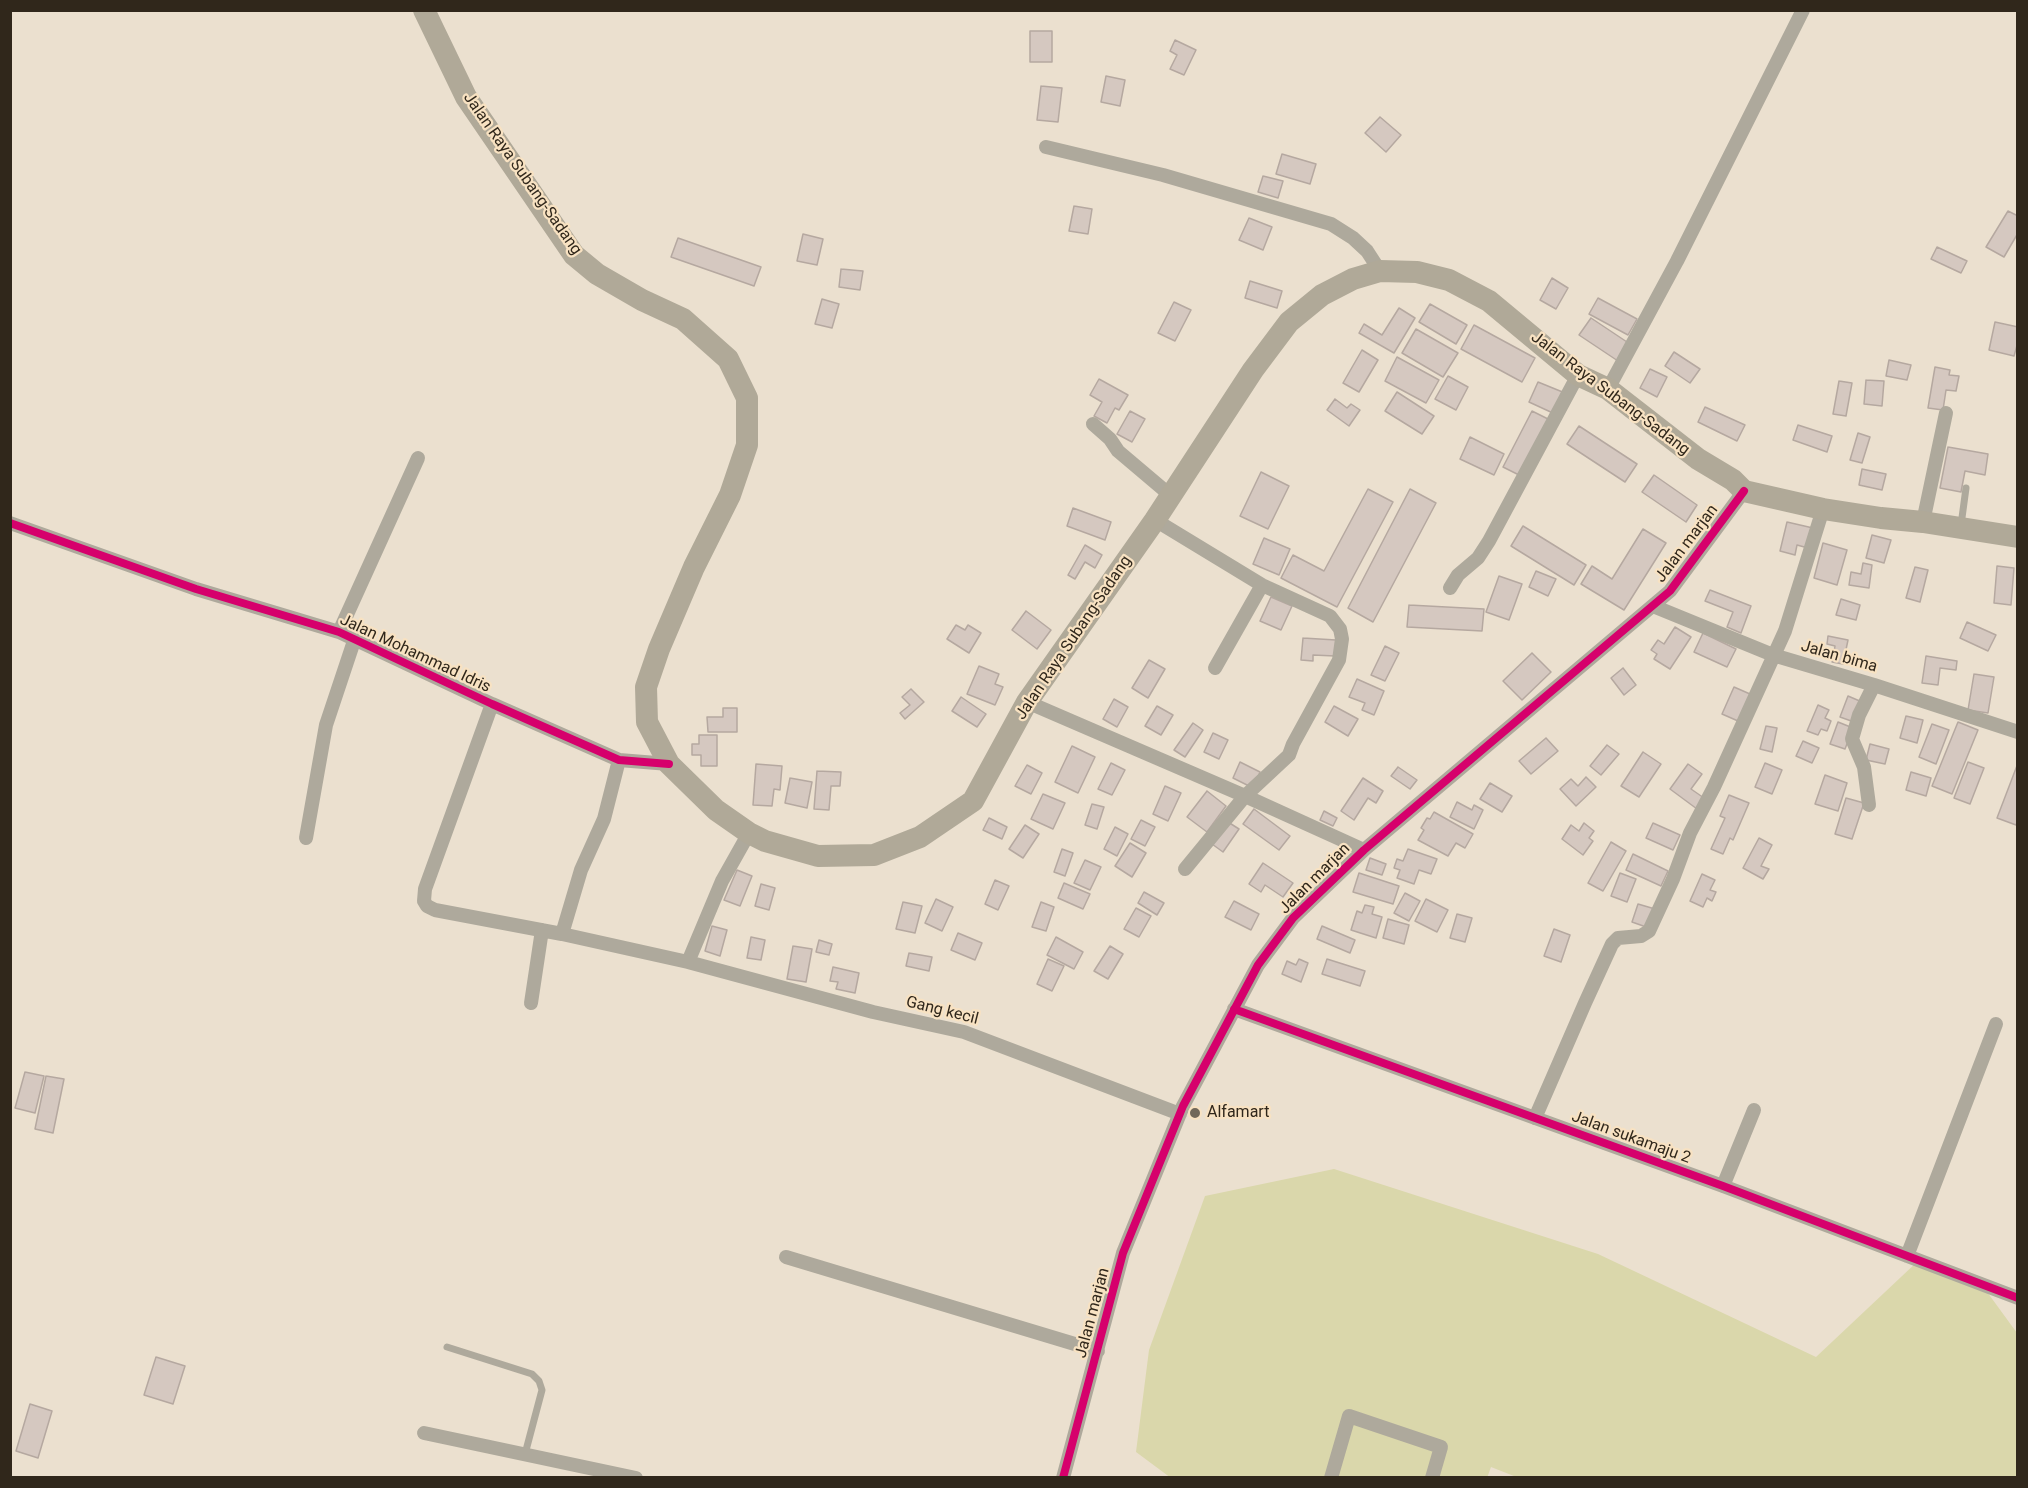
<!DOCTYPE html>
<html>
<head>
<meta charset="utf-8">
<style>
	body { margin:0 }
	#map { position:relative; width:2028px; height:1488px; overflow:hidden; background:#ebe0cf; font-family:Roboto,sans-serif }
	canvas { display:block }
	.frame { position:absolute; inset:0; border:12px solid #30271b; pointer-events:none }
</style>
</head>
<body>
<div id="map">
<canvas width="2028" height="1488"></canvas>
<div class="frame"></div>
</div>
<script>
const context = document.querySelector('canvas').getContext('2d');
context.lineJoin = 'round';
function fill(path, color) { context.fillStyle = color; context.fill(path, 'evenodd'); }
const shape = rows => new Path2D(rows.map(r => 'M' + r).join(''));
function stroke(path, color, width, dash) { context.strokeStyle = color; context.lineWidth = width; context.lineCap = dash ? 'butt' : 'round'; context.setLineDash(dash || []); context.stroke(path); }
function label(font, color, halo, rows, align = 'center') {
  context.font = font + ' Roboto,sans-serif'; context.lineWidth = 4.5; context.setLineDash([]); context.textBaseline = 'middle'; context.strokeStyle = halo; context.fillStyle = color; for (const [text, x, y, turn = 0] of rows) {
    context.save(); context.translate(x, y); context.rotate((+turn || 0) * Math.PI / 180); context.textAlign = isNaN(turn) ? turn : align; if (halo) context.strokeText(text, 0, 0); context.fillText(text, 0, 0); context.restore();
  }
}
fill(shape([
	[1334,1169,1598,1254,1816,1357,1918,1261,1982,1285,2017,1333,2017,1477,1519,1478,1491,1467,1487,1478,1171,1478,1136,1452,1149,1350,1205,1196]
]), '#dad7ab');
const building = shape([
	[1030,31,1052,31,1052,62,1030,62,1030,31],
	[1175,40,1196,50,1184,75,1170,69,1177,55,1170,51,1175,40],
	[1106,76,1125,80,1120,106,1101,102,1106,76],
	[1041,86,1062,88,1058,122,1037,120,1041,86],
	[1380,117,1401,135,1386,152,1365,133,1380,117],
	[1282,154,1316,164,1310,184,1276,174,1282,154],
	[1263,176,1283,181,1278,198,1258,192,1263,176],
	[1074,206,1092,209,1088,234,1069,231,1074,206],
	[2008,211,2018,216,2018,233,2004,257,1986,247,2008,211],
	[1249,218,1272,227,1263,250,1239,240,1249,218],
	[803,234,823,239,817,265,797,261,803,234],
	[678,238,761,267,754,286,671,257,678,238],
	[1937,247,1967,261,1961,273,1931,259,1937,247],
	[841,269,863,271,860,290,839,287,841,269],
	[1552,278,1568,288,1556,309,1540,300,1552,278],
	[1250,281,1282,291,1277,308,1245,298,1250,281],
	[1598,298,1637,319,1628,335,1589,314,1598,298],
	[822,299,839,304,832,328,815,324,822,299],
	[1174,302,1191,310,1175,341,1158,333,1174,302],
	[1430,304,1467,325,1456,344,1419,322,1430,304],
	[1399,308,1415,318,1394,353,1359,333,1364,324,1382,335,1399,308],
	[1591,318,1630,344,1618,361,1579,335,1591,318],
	[1995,322,2018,327,2018,342,2014,356,1989,350,1995,322],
	[1474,325,1535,358,1522,382,1461,349,1474,325],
	[1416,329,1458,353,1443,377,1402,353,1416,329],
	[1362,350,1378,360,1359,392,1343,383,1362,350],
	[1674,352,1700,369,1690,383,1665,366,1674,352],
	[1397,357,1439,380,1426,403,1385,381,1397,357],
	[1889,360,1911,365,1907,380,1886,376,1889,360],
	[1935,367,1950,370,1949,375,1959,376,1956,391,1946,390,1943,410,1928,408,1935,367],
	[1650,369,1667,377,1657,397,1640,388,1650,369],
	[1448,376,1468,387,1456,410,1435,399,1448,376],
	[1099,379,1128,395,1119,410,1115,408,1107,423,1094,416,1102,402,1090,395,1099,379],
	[1866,380,1884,381,1882,406,1864,404,1866,380],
	[1839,381,1852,383,1846,416,1833,414,1839,381],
	[1538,382,1565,393,1555,414,1529,402,1538,382],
	[1397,392,1434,416,1422,434,1385,411,1397,392],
	[1335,399,1347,408,1351,404,1360,410,1349,426,1327,410,1335,399],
	[1705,407,1745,425,1737,441,1698,422,1705,407],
	[1130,411,1145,419,1132,442,1117,434,1130,411],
	[1532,411,1550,420,1521,476,1503,467,1532,411],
	[1798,425,1832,436,1827,452,1793,440,1798,425],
	[1579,426,1637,464,1625,482,1567,444,1579,426],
	[1858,433,1870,437,1862,463,1850,460,1858,433],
	[1470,437,1504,454,1494,475,1460,459,1470,437],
	[1948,447,1988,454,1985,475,1965,471,1961,492,1940,488,1948,447],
	[1862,469,1886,474,1882,490,1859,485,1862,469],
	[1261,472,1289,486,1268,529,1240,516,1261,472],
	[1654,475,1697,505,1686,522,1642,492,1654,475],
	[1368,489,1393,502,1337,607,1281,578,1293,555,1324,571,1368,489],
	[1410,489,1436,503,1373,622,1348,608,1410,489],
	[1073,508,1111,522,1105,540,1067,526,1073,508],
	[1787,522,1813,528,1808,548,1797,545,1795,555,1780,551,1787,522],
	[1523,526,1586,565,1574,585,1511,546,1523,526],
	[1643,529,1666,543,1624,610,1581,584,1592,566,1612,579,1643,529],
	[1872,535,1891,540,1884,563,1866,558,1872,535],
	[1264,538,1290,549,1279,575,1253,564,1264,538],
	[1823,543,1847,550,1837,585,1814,578,1823,543],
	[1085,545,1102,555,1095,568,1085,562,1075,579,1068,575,1085,545],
	[1863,563,1872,565,1869,588,1849,585,1851,572,1861,574,1863,563],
	[1997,566,2014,568,2011,605,1994,603,1997,566],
	[1915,567,1928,570,1920,602,1906,598,1915,567],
	[1536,571,1556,579,1548,596,1529,587,1536,571],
	[1499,576,1522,584,1509,620,1486,612,1499,576],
	[1710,590,1751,606,1741,633,1727,627,1733,612,1705,601,1710,590],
	[1271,597,1292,606,1281,630,1260,621,1271,597],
	[1841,599,1860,605,1856,620,1836,615,1841,599],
	[1409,605,1484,609,1482,631,1407,627,1409,605],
	[1026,611,1051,630,1037,649,1012,630,1026,611],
	[1967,622,1996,635,1988,651,1960,638,1967,622],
	[956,625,965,630,968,625,981,633,969,653,947,639,956,625],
	[1675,627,1691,637,1670,669,1654,659,1657,654,1651,650,1658,640,1664,644,1675,627],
	[1703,633,1736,649,1727,667,1694,652,1703,633],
	[1828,636,1848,640,1843,664,1832,662,1835,646,1827,644,1828,636],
	[1303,638,1336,640,1335,656,1313,655,1313,661,1301,660,1303,638],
	[1385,646,1399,653,1385,681,1371,675,1385,646],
	[1532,653,1551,672,1522,700,1503,681,1532,653],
	[1926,656,1957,661,1956,670,1940,668,1938,685,1922,683,1926,656],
	[1149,660,1165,669,1148,698,1132,688,1149,660],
	[979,666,999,674,995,684,1003,687,995,705,967,694,979,666],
	[1623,668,1636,685,1624,695,1611,678,1623,668],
	[1974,674,1994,677,1988,713,1968,710,1974,674],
	[1357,679,1384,691,1374,715,1362,710,1365,703,1349,697,1357,679],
	[1734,687,1750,694,1738,721,1722,714,1734,687],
	[911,689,924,702,905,719,900,713,910,705,902,697,911,689],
	[1848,696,1862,702,1854,722,1840,717,1848,696],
	[961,697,986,714,977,727,952,711,961,697],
	[1114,699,1128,707,1117,727,1103,719,1114,699],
	[1818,705,1829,710,1825,718,1831,721,1827,731,1821,729,1818,735,1807,731,1818,705],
	[1157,706,1173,715,1161,735,1145,726,1157,706],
	[1334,706,1358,719,1348,736,1325,722,1334,706],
	[723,708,737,708,737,732,708,732,707,717,723,717,723,708],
	[1906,716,1923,720,1917,743,1900,738,1906,716],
	[1838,722,1853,728,1845,749,1830,744,1838,722],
	[1958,722,1978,730,1952,794,1932,786,1958,722],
	[1193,723,1203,730,1185,757,1174,750,1193,723],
	[1932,724,1949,730,1936,764,1919,757,1932,724],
	[1766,726,1777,728,1772,752,1760,749,1766,726],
	[1213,733,1228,740,1219,759,1204,752,1213,733],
	[699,735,717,735,717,766,701,766,701,755,692,755,692,744,699,744,699,735],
	[1546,738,1558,751,1531,774,1519,761,1546,738],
	[1803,741,1819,748,1812,763,1796,756,1803,741],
	[1870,744,1889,749,1885,764,1866,760,1870,744],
	[1607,745,1619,754,1601,775,1590,766,1607,745],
	[1072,746,1095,757,1078,793,1055,782,1072,746],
	[1643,752,1661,764,1639,797,1621,786,1643,752],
	[1240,762,1260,772,1253,788,1233,778,1240,762],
	[1968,762,1984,768,1970,804,1954,798,1968,762],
	[1111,763,1125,770,1112,795,1098,789,1111,763],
	[1765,763,1782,770,1772,794,1755,787,1765,763],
	[2018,763,2018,820,2016,825,1997,818,2018,763],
	[756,764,782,766,780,790,774,789,772,806,753,805,756,764],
	[1688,764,1702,774,1691,789,1704,798,1697,809,1670,789,1688,764],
	[1027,765,1042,773,1031,794,1015,786,1027,765],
	[1398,767,1417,780,1410,789,1391,776,1398,767],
	[817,771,841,772,840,786,831,786,829,810,814,809,817,771],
	[1911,772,1931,778,1926,796,1906,790,1911,772],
	[1825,775,1847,783,1838,811,1815,804,1825,775],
	[1586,777,1596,787,1576,806,1560,789,1571,779,1578,786,1586,777],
	[790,778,812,782,807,808,785,803,790,778],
	[1363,778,1383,791,1376,803,1368,798,1354,820,1341,811,1363,778],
	[1490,783,1512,796,1502,812,1480,799,1490,783],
	[1165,786,1181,793,1168,821,1153,814,1165,786],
	[1207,791,1226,806,1207,832,1187,817,1207,791],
	[1043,794,1065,803,1053,829,1031,819,1043,794],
	[1729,795,1749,803,1733,840,1730,838,1723,854,1711,849,1725,818,1720,816,1729,795],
	[1846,798,1864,803,1852,839,1835,834,1846,798],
	[1457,802,1472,810,1474,805,1483,810,1474,829,1450,817,1457,802],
	[1092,804,1104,807,1097,829,1085,825,1092,804],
	[1254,809,1290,836,1279,850,1243,824,1254,809],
	[1324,811,1337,818,1333,826,1320,820,1324,811],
	[1434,812,1473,834,1465,848,1456,843,1448,856,1418,840,1424,830,1421,828,1427,818,1430,819,1434,812],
	[989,818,1007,827,1002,839,983,830,989,818],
	[1141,820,1155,827,1145,846,1131,839,1141,820],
	[1228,822,1239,829,1223,852,1212,844,1228,822],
	[1584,823,1594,831,1589,838,1593,841,1583,855,1562,839,1571,825,1579,831,1584,823],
	[1653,823,1680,835,1673,850,1646,838,1653,823],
	[1025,825,1039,834,1023,858,1009,849,1025,825],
	[1115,827,1128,834,1117,856,1104,849,1115,827],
	[1759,838,1772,845,1761,866,1769,869,1763,879,1743,868,1759,838],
	[1611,842,1626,851,1603,891,1588,883,1611,842],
	[1130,843,1146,853,1132,877,1115,866,1130,843],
	[1062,849,1073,853,1065,876,1054,872,1062,849],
	[1408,849,1437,859,1431,874,1419,870,1414,884,1397,878,1400,870,1394,868,1397,859,1403,861,1408,849],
	[1633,854,1668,871,1661,886,1626,870,1633,854],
	[1370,858,1386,864,1382,875,1366,870,1370,858],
	[1085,860,1101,867,1090,890,1074,883,1085,860],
	[1263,863,1293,883,1283,897,1265,885,1261,892,1249,884,1263,863],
	[737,870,752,876,740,906,724,900,737,870],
	[1359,873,1399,886,1393,904,1353,892,1359,873],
	[1620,873,1636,879,1627,902,1611,896,1620,873],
	[1702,874,1715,880,1710,890,1716,892,1712,901,1707,898,1703,907,1690,901,1702,874],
	[995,880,1009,886,998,910,985,904,995,880],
	[1064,883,1090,894,1083,909,1058,898,1064,883],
	[761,884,775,888,769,910,755,906,761,884],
	[1144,892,1164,903,1157,915,1138,903,1144,892],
	[1405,893,1420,901,1409,921,1394,913,1405,893],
	[936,899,953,907,942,931,925,923,936,899],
	[1426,899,1448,910,1437,932,1415,921,1426,899],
	[1234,901,1259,914,1251,930,1225,917,1234,901],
	[903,902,922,906,915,933,896,929,903,902],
	[1041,902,1054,907,1046,931,1032,927,1041,902],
	[1638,904,1655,909,1649,928,1632,922,1638,904],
	[1365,905,1374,907,1372,914,1382,917,1376,938,1351,930,1357,911,1362,913,1365,905],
	[1136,908,1151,916,1139,937,1124,929,1136,908],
	[1457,914,1472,918,1465,942,1450,938,1457,914],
	[1388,919,1409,925,1404,944,1383,938,1388,919],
	[712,926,727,930,720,956,705,951,712,926],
	[1322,926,1355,940,1350,953,1317,939,1322,926],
	[1554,929,1570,935,1561,962,1544,956,1554,929],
	[958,933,982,943,975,960,951,950,958,933],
	[751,937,765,940,761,960,747,958,751,937],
	[1056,937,1083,952,1074,969,1047,955,1056,937],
	[819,940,832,944,829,955,816,952,819,940],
	[793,946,812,949,806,982,787,979,793,946],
	[1110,946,1123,954,1108,979,1094,971,1110,946],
	[909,953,932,957,929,971,906,966,909,953],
	[1048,959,1064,966,1052,991,1037,984,1048,959],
	[1299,959,1308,963,1301,982,1282,974,1287,961,1296,965,1299,959],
	[1327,959,1365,971,1360,986,1322,974,1327,959],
	[833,967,859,973,855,993,836,989,838,982,830,981,833,967],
	[25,1072,44,1076,35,1113,15,1108,25,1072],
	[46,1076,64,1079,53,1133,35,1129,46,1076],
	[156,1357,185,1366,173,1404,144,1395,156,1357],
	[30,1404,52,1411,38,1458,16,1451,30,1404]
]);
fill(building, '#d5c8c0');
stroke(building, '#b5a8a0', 1.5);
stroke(shape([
	[1961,525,1966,488],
	[447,1347,532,1374,539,1381,542,1390,525,1454]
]), '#aea99c', 7);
stroke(shape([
	[1046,147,1163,175,1331,224,1353,238,1367,251,1380,271],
	[1608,389,1677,261,1803,10],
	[1093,424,1110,439,1118,451,1170,495],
	[1155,520,1262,585,1330,616,1340,629,1342,639,1339,660,1293,744,1289,755,1245,796,1185,869],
	[1923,522,1946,413],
	[10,523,196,589,339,632,492,704,619,760,669,764],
	[1450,588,1458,575,1478,558,1489,541,1578,375],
	[1653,606,1773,655,1874,685,2018,732],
	[339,632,418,458],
	[1215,668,1262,585],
	[1027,702,1245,796,1364,850],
	[492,704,425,889,424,901,427,906,435,910,562,934],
	[619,760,604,819,581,870,562,934,688,962,722,881,749,833],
	[1869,805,1864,767,1852,739,1859,715,1874,685],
	[306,838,326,725,354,641],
	[688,962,873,1012,964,1032,1180,1114],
	[531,1003,542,930],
	[1234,1009,1723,1186,2018,1298],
	[1535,1118,1585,1003,1612,944,1618,938,1641,936,1649,931,1673,879,1690,833,1714,787,1785,631,1823,509],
	[1723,1186,1754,1110],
	[1907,1256,1996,1024],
	[786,1257,1098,1351],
	[424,1433,636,1478],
	[1063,1478,1123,1253,1183,1106,1258,965,1293,918,1364,850,1670,591,1744,491],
	[1331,1478,1349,1416,1441,1447,1432,1478]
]), '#aea99c', 14);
stroke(shape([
	[424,10,466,97,574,255,597,274,642,300,683,319,728,359,747,398,747,445,730,495,694,567,659,649,646,687,647,722,669,764,716,810,749,833,765,841,818,856,874,855,920,837,973,801,1027,702,1155,520,1253,370,1289,322,1322,295,1353,279,1380,271,1417,272,1449,280,1489,301,1578,375,1608,389,1698,459,1733,480,1744,491,1823,509,1881,518,1923,522,2018,537]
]), '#b0a998', 22);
stroke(shape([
	[10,523,196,589,339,632,492,704,619,760,669,764],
	[1234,1009,1723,1186,2018,1298],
	[1063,1478,1123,1253,1183,1106,1258,965,1293,918,1364,850,1670,591,1744,491]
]), '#d6006c', 8);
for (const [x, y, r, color] of [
	[1195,1113,6,"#71685a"]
]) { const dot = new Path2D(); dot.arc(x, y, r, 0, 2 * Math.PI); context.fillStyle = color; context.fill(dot); stroke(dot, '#f8e2c2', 2); }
label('16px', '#30271b', '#f8e2c2', [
	["Jalan Raya Subang-Sadang",522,174,55],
	["Jalan Raya Subang-Sadang",1610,394,37],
	["Jalan marjan",1687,544,-53],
	["Jalan Raya Subang-Sadang",1074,638,-56],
	["Jalan Mohammad Idris",415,654,25],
	["Jalan bima",1839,657,16],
	["Jalan marjan",1315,879,-45],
	["Gang kecil",942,1011,14],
	["Jalan sukamaju 2",1631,1138,20],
	["Jalan marjan",1093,1313,-75]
]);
label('16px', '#30271b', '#f8e2c2', [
	["Alfamart",1207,1113]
], 'left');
</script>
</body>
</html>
